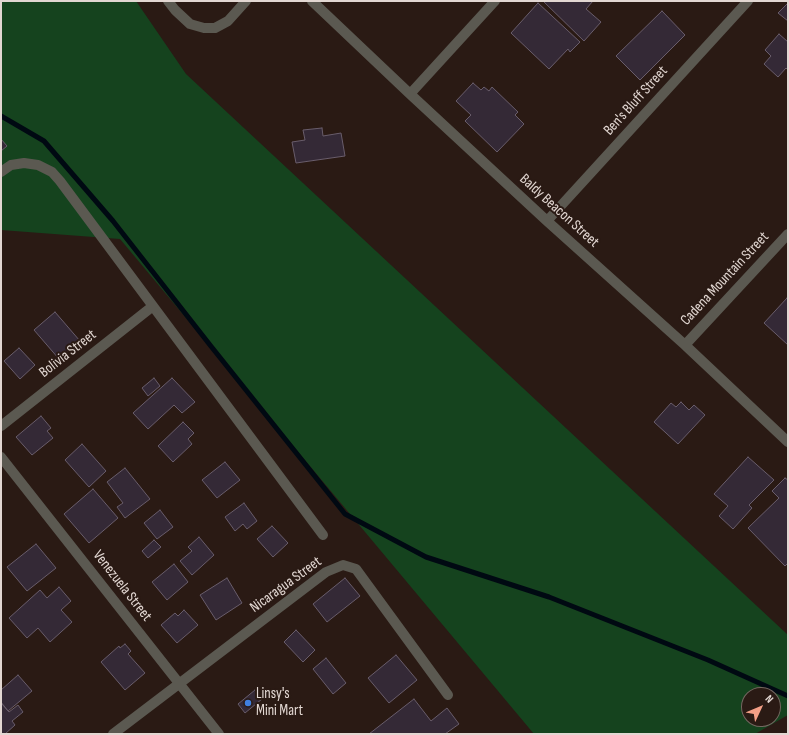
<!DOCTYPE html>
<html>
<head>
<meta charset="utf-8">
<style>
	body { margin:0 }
	#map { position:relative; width:789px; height:735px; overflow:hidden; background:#2a1a14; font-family:"Sofia Sans Condensed",sans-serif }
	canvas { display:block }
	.frame { position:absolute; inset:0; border:2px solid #e2d7d2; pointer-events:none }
	.north { position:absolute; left:741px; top:687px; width:40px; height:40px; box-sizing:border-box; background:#2a1a14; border:1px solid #746660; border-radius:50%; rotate:46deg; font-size:11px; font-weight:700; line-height:16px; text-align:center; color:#e2d7d2 }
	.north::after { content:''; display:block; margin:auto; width:14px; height:18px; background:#f39f86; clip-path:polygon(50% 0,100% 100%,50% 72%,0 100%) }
</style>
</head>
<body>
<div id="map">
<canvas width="789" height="735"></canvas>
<div class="frame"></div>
<div class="north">N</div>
</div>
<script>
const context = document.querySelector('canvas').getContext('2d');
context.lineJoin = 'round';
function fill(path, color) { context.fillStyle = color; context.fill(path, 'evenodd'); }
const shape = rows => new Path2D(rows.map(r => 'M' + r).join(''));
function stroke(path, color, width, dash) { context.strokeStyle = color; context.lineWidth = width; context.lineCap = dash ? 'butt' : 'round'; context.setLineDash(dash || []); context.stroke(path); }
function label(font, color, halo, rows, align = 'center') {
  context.font = font + ' "Sofia Sans Condensed",sans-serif'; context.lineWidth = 4; context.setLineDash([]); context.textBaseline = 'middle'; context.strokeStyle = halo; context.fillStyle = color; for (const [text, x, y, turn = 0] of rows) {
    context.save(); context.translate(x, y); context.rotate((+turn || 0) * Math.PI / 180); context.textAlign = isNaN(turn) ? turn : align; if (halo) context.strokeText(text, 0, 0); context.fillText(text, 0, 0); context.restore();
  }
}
fill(shape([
	[1,1,136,1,186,74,788,635,788,715,755,734,534,734,120,239,1,230],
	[749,695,773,695,773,719,749,719]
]), '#15431e');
stroke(shape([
	[1,116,44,141,113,221,210,345,345,514,426,557,549,597,708,660,788,696]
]), '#000912', 5);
const building = shape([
	[543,1,593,1,586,9,601,22,584,41,543,1],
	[538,3,580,42,570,52,568,49,549,69,511,33,538,3],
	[788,3,788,21,778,13,788,3],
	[662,11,685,35,640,80,616,56,662,11],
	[779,34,788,42,788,70,786,68,778,77,764,64,771,56,765,50,779,34],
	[473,83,481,90,484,87,489,91,492,87,518,112,515,115,524,124,497,152,465,121,471,115,456,101,473,83],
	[322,128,323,136,341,133,345,156,296,163,292,142,305,140,303,130,322,128],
	[1,139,7,146,1,151,1,139],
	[787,298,788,299,788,345,764,323,787,298],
	[55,312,80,341,59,359,34,330,55,312],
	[19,348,35,365,20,379,4,361,19,348],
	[154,378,160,386,148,396,142,388,154,378],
	[172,378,195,402,182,413,174,405,148,429,133,413,172,378],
	[681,402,689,410,694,405,705,415,678,444,654,422,671,403,676,407,681,402],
	[41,416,51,428,47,431,53,438,32,455,16,437,41,416],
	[183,422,194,433,188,439,192,444,173,462,158,446,183,422],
	[82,444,106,471,89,487,65,460,82,444],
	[748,457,774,480,749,505,752,508,733,529,719,516,728,506,714,494,748,457],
	[225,462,240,480,217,498,202,480,225,462],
	[125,468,150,499,125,518,117,507,123,503,107,482,125,468],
	[785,478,788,480,788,563,785,566,748,528,779,498,772,491,785,478],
	[93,489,118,518,89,543,64,514,93,489],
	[244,503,257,521,247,529,243,524,235,531,225,517,244,503],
	[160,510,173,527,157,539,144,523,160,510],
	[272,526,288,543,273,557,257,539,272,526],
	[199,537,214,555,192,575,180,561,192,551,188,547,199,537],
	[154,540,161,547,148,558,142,551,154,540],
	[36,544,56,568,27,591,7,567,36,544],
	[174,564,188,582,167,600,152,582,174,564],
	[227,578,242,603,216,620,200,595,227,578],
	[345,578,360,596,327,622,313,604,345,578],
	[59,587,71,601,61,610,72,622,50,642,38,628,27,638,9,618,40,590,47,598,59,587],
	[184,610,198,625,177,643,161,625,175,613,178,616,184,610],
	[296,630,315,650,303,662,284,642,296,630],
	[125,644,131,651,128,654,145,673,125,690,101,662,119,646,120,648,125,644],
	[396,655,417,680,389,703,368,678,396,655],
	[326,658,346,683,333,694,313,669,326,658],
	[18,675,32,691,8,711,1,702,1,690,18,675],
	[255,690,262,699,245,713,238,704,255,690],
	[414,699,431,721,447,708,459,724,445,734,369,734,414,699],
	[1,703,9,712,18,705,23,712,12,721,15,725,5,734,1,734,1,703]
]);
fill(building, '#342936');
stroke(building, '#695d6b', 1);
stroke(shape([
	[168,1,175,10,190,24,204,28,215,28,228,21,246,1],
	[312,1,410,94,547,221,685,345,788,442],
	[410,94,495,1],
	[1,172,11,165,24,163,38,165,52,172,60,181,323,535],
	[547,221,748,1],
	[685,345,788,234],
	[1,426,153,306],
	[1,457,219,734],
	[113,734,326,572,343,565,356,569,448,695]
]), '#5b5951', 10);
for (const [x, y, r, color] of [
	[248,703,4,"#3f7fe0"]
]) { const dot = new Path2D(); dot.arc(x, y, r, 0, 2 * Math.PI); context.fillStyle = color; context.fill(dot); stroke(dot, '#2a1a14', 1.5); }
label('15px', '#e2d7d2', '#2a1a14', [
	["Ben's Bluff Street",636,101,-48],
	["Baldy Beacon Street",559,211,42],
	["Cadena Mountain Street",725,279,-47],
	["Bolivia Street",68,354,-38],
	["Nicaragua Street",286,585,-36],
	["Venezuela Street",122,586,52]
]);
label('15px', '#e2d7d2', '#2a1a14', [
	["Linsy's",256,694],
	["Mini Mart",256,711]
], 'left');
</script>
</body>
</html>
